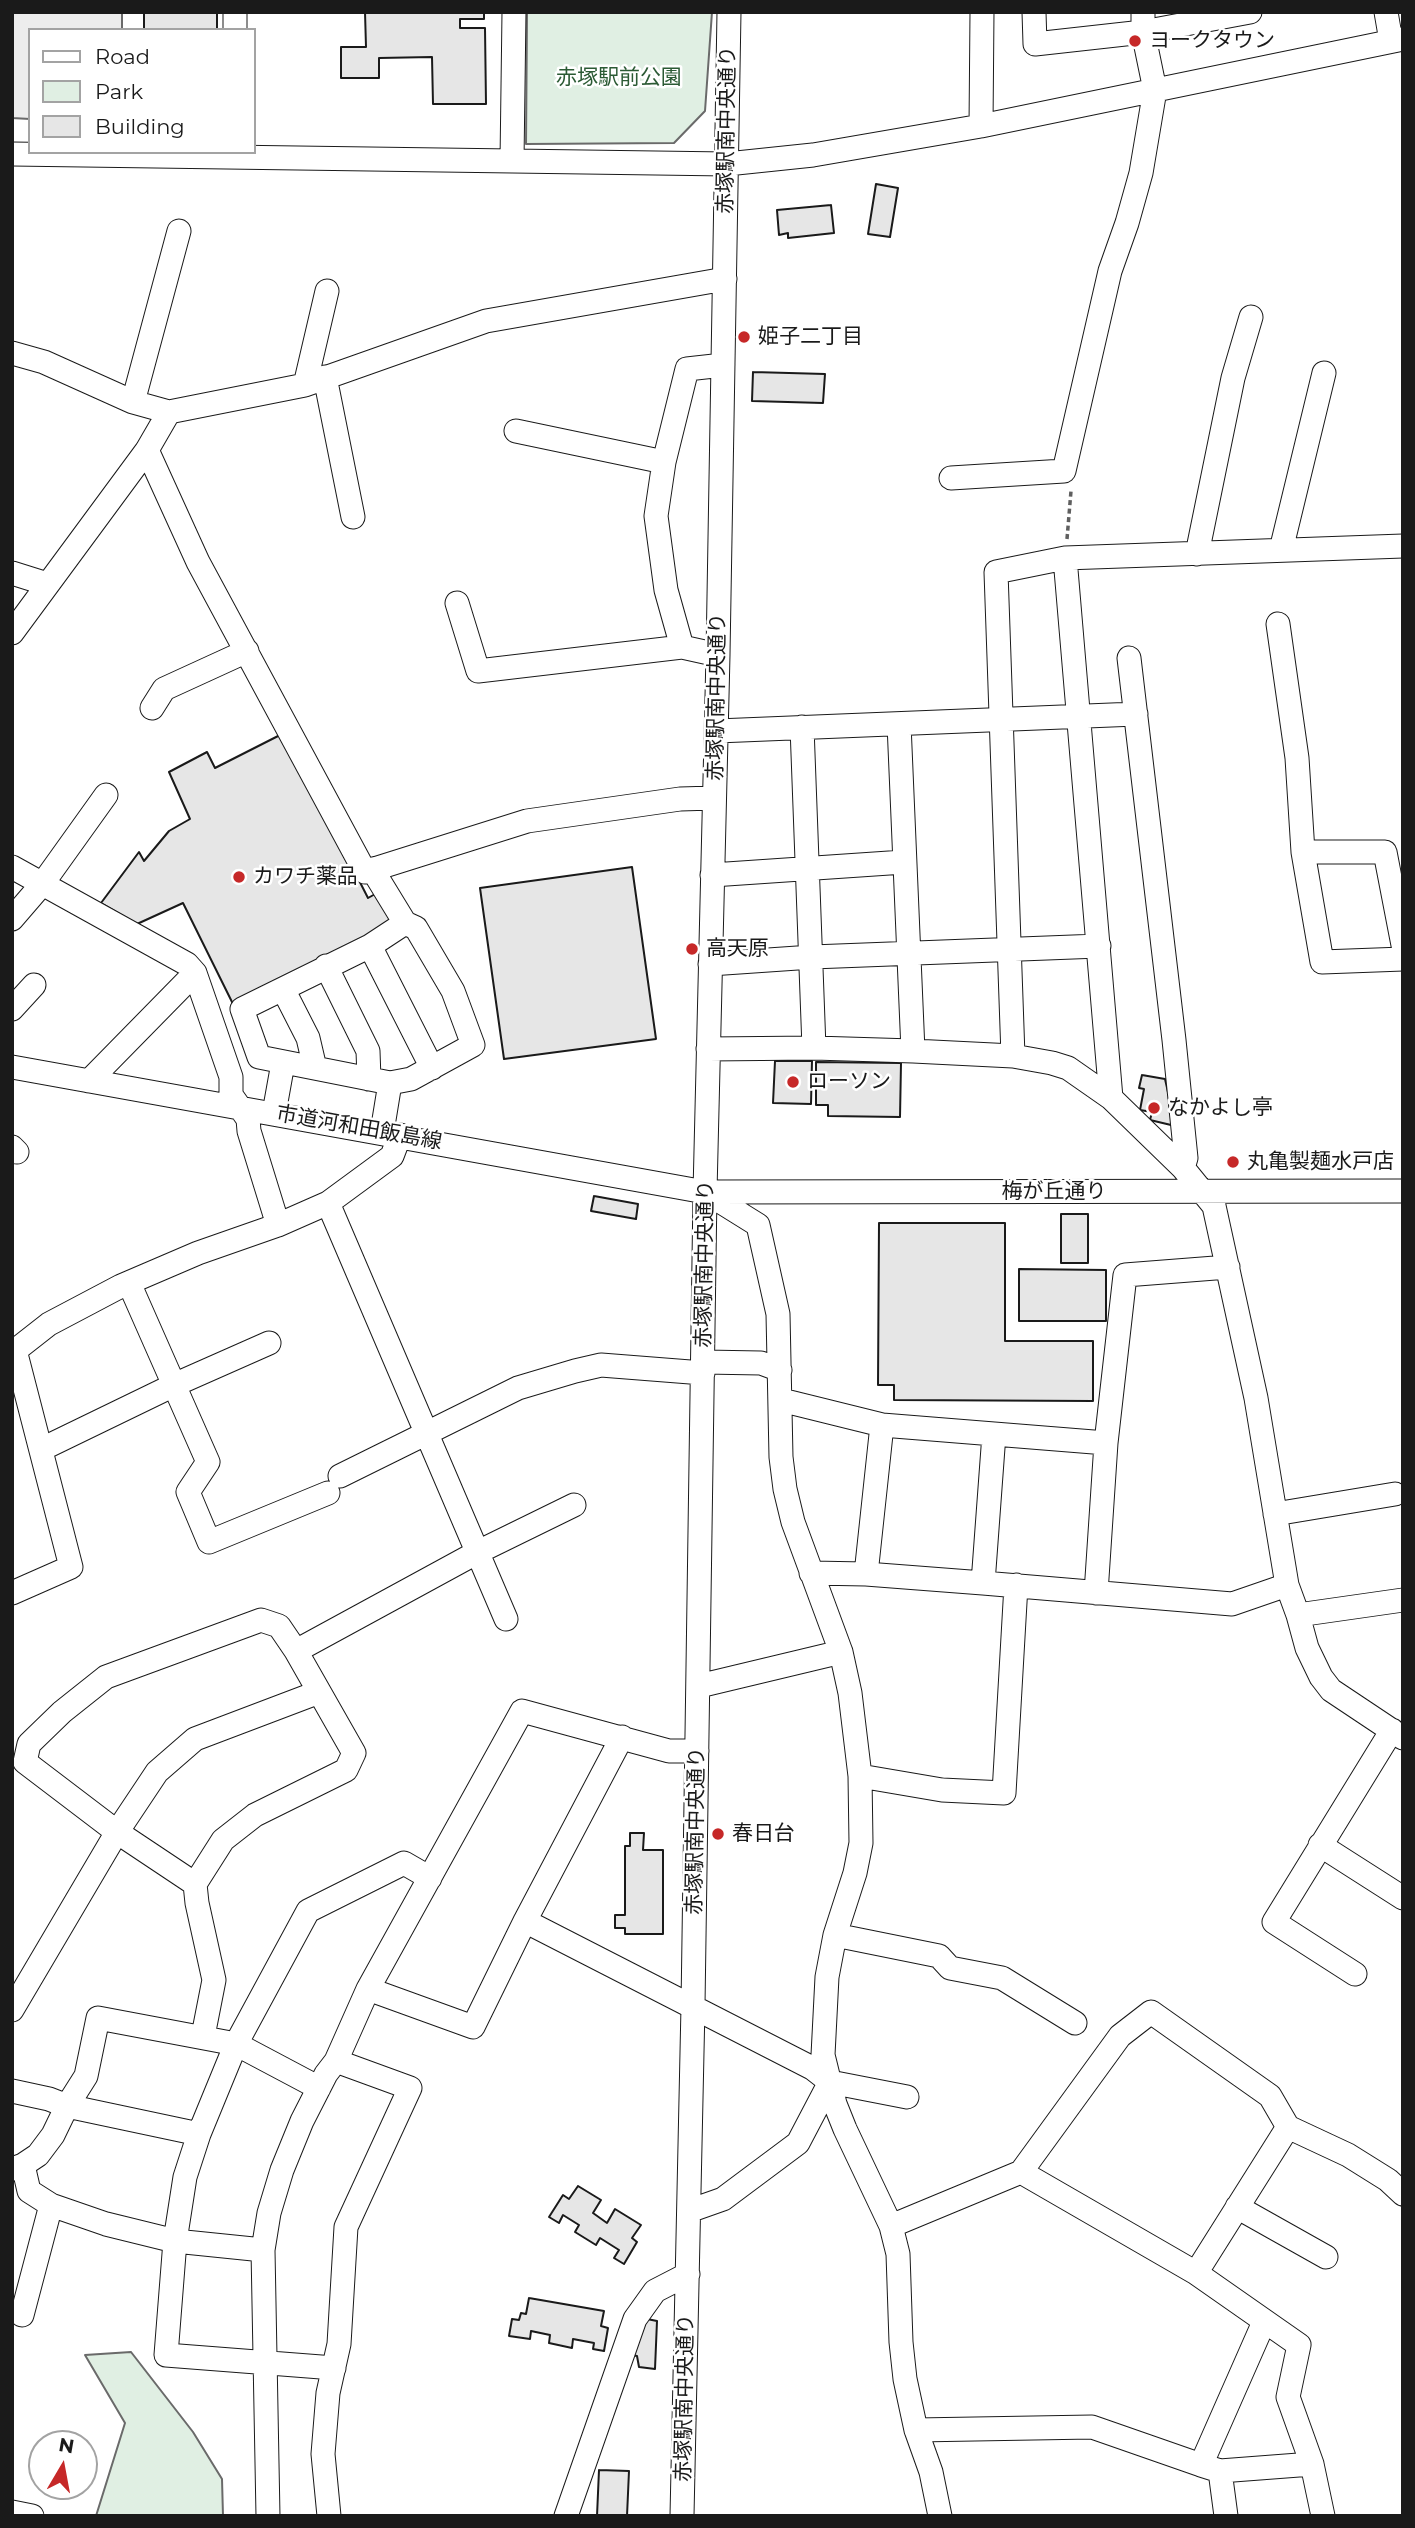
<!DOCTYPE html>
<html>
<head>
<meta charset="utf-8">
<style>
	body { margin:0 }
	#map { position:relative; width:1415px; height:2528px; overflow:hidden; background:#fff; font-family:Montserrat,sans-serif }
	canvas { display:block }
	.frame { position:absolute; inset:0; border:14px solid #1a1a1a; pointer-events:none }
	.legend { position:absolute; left:28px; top:28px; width:228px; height:126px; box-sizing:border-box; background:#fff; border:2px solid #a3a3a3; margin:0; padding:9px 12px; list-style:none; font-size:21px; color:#1a1a1a }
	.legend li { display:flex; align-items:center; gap:14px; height:35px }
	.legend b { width:35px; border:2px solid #a3a3a3 }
	.north { position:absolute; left:28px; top:2430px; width:70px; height:70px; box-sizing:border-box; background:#fff; border:2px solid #a3a3a3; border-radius:50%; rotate:10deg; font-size:19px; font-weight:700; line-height:28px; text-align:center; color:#1a1a1a }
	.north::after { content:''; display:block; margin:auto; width:24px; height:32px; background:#c62828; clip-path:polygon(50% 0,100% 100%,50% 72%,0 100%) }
</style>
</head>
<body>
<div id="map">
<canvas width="1415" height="2528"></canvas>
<div class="frame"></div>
<ul class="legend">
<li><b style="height:9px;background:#fff"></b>Road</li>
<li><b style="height:19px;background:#e0efe3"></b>Park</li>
<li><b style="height:19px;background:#e6e6e6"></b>Building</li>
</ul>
<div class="north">N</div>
</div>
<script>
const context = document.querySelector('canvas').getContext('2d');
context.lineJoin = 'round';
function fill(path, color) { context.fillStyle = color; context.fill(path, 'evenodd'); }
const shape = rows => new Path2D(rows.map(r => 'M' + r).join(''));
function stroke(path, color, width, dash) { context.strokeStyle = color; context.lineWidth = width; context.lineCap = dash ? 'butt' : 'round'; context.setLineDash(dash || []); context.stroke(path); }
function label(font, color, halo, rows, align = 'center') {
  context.font = font + ' Montserrat,"Noto Sans JP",sans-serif'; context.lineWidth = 5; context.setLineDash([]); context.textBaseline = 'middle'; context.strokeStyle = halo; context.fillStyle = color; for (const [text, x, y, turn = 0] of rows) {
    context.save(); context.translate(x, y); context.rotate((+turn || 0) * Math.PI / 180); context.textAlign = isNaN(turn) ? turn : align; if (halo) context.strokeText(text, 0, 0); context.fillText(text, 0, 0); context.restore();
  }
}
const green = shape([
	[527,12,712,12,705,111,674,143,526,144,527,12],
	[131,2352,193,2432,222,2479,223,2516,96,2516,125,2423,85,2355,131,2352]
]);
fill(green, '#e0efe3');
stroke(green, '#6a6a6a', 2);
const parking = shape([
	[12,12,122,12,122,30,30,30,30,119,12,118,12,12]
]);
fill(parking, '#ededed');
stroke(parking, '#6a6a6a', 2);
const building = shape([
	[144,12,217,12,217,30,144,30,144,12],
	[365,12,484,12,484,19,460,19,460,28,485,28,486,104,433,104,432,57,379,58,379,78,341,78,341,47,366,47,365,12],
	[876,184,898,188,890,237,868,234,876,184],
	[831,205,834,233,788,238,788,233,779,235,777,210,831,205],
	[753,372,825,374,823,403,752,401,753,372],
	[284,733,368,898,377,893,394,923,234,1006,183,903,137,924,101,903,139,852,144,861,169,831,190,819,169,772,207,752,215,768,284,733],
	[632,867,656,1039,504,1059,480,888,632,867],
	[775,1061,812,1061,811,1104,773,1103,775,1061],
	[816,1062,901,1063,900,1117,828,1116,828,1105,816,1105,816,1062],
	[1142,1075,1165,1079,1173,1114,1171,1125,1150,1120,1152,1112,1140,1110,1144,1089,1139,1088,1142,1075],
	[594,1196,638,1204,636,1219,591,1211,594,1196],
	[1061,1214,1088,1214,1088,1263,1061,1263,1061,1214],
	[879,1223,1005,1223,1005,1341,1093,1341,1093,1401,894,1400,894,1385,878,1385,879,1223],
	[1019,1269,1106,1270,1106,1321,1019,1321,1019,1269],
	[630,1833,644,1833,643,1850,663,1850,663,1934,625,1934,625,1928,615,1928,615,1915,625,1915,625,1846,630,1846,630,1833],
	[578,2186,601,2200,593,2213,607,2223,615,2209,641,2225,632,2238,637,2242,624,2264,614,2258,619,2250,600,2238,596,2245,575,2232,579,2225,563,2215,559,2223,549,2217,563,2195,569,2199,578,2186],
	[529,2298,604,2311,601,2326,608,2328,604,2351,593,2349,594,2343,573,2339,572,2348,549,2343,550,2335,531,2331,530,2339,509,2336,512,2319,519,2320,521,2313,526,2314,529,2298],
	[647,2319,657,2321,655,2369,639,2367,637,2356,632,2355,647,2319],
	[599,2470,629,2471,627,2516,597,2516,599,2470]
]);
fill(building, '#e6e6e6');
stroke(building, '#1a1a1a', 2);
const minor = shape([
	[1034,12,1035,44,1143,32,1250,12],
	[1386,12,1391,41],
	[235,30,235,12],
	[981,126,982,12],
	[12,154,727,164,813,155,981,126,1403,39],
	[512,161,514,12],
	[12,353,44,362,133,402,169,412,305,385,486,321,725,279],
	[325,377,353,517],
	[305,385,327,291],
	[133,402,179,231],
	[516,431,664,462,687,369,723,365],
	[147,450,198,562,365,872,527,821,680,799,714,798],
	[664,462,656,516,666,590,682,647,718,655],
	[951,478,1064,471,1110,271,1127,223,1141,173,1155,90,1143,32,1143,12],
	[1281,550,1324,373],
	[1197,554,1233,378,1251,317],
	[1065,558,1111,1098],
	[12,573,47,584],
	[457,603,478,671,682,647],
	[1278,624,1297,758,1303,852],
	[12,633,147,450,169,412],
	[1129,658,1174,1040,1186,1158,1183,1168],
	[152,708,164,689,247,651],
	[899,724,913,1051],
	[802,727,814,1048],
	[717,731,1136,714],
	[12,867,187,964,195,973,231,1077,231,1095,248,1119,249,1131,278,1225],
	[372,869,405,923],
	[712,875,904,862],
	[12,919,43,883,106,795],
	[405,923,416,928,453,991,473,1045,411,1079,390,1083,259,1057,242,1009,370,946,405,923],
	[1403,945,1385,852,1303,852,1322,962,1403,959],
	[370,946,432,1068],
	[710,964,812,957,1099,946],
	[326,966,368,1051,369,1079],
	[283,989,308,1038,315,1068],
	[12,1009,34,985],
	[708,1049,814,1048,913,1051,1013,1056,1052,1063,1068,1068,1111,1098,1183,1168,1214,1206,1256,1398,1287,1585,1298,1615,1307,1648,1321,1677,1331,1690,1403,1738],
	[1013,1056,996,572,1065,558,1403,546],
	[12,1067,705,1192,1403,1191],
	[89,1081,195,973],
	[274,1113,283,1063],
	[382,1132,390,1083],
	[12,1147,17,1152],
	[705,1192,758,1225,778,1314,781,1457,785,1489,793,1522,841,1652,850,1693,860,1776,861,1843,855,1873,835,1935,827,1977,823,2055,835,2104,845,2129,891,2226,898,2254,901,2342,905,2379,916,2430,931,2472,940,2516],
	[328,1203,506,1619],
	[129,1283,208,1462,188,1492,209,1542,328,1493],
	[12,1353,49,1324,121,1286,198,1253,278,1225,328,1203,392,1156,400,1135],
	[704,1362,761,1363,780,1370],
	[781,1400,882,1425,1106,1443],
	[42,1449,174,1385,269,1343],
	[340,1476,518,1388,575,1371,601,1365,703,1373],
	[1275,1514,1395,1494],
	[811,1573,866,1574,983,1583,1232,1604,1287,1585],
	[866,1574,882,1425],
	[983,1583,994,1434],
	[12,1593,71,1567,15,1350],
	[1096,1593,1106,1443,1125,1275,1228,1267],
	[1298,1615,1403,1600],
	[296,1651,476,1553,574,1505],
	[699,1686,841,1652],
	[860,1776,942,1790,1004,1793,1016,1585],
	[1320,1845,1403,1898],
	[195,1884,223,1840,255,1815,346,1770,354,1753,296,1651,279,1626,261,1620,106,1677,62,1712,29,1744,25,1762,117,1832,195,1884,197,1903,214,1980,203,2036],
	[525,1921,812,2068,830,2082,907,2097],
	[835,1935,939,1956,950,1968,1002,1978,1075,2023],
	[1355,1974,1274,1922,1392,1730],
	[368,1989,473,2027,525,1921,622,1737],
	[12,2010,117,1832,157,1772,195,1739,319,1692],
	[12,2091,49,2099,67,2106,199,2134],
	[23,2165,29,2191,51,2205,106,2224,175,2241,263,2250],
	[12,2169,23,2165,38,2155,53,2135,67,2106,86,2076,98,2018,236,2044,319,2088],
	[1021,2172,1120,2036,1151,2012,1270,2096,1288,2127],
	[1237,2207,1326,2257],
	[689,2211,723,2199,798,2143,830,2082],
	[891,2226,1021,2172,1196,2273,1288,2127,1348,2155,1388,2180,1403,2194],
	[1196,2273,1299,2345,1288,2397,1312,2464,1323,2516],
	[22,2315,51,2205],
	[1264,2322,1201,2465,1220,2471,1312,2464],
	[334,2368,166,2355,175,2241,185,2177,199,2134,236,2044,308,1911,404,1863,430,1878],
	[916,2430,1092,2427,1201,2465],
	[1220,2471,1226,2516],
	[12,2512,32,2516],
	[268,2516,263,2250,269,2213,282,2170,302,2121,326,2074,336,2061,368,1989,522,1711,669,1751,697,1751],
	[329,2516,323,2454,328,2393,339,2344,346,2227,410,2088,336,2061],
	[566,2516,635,2319,655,2291,688,2274],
	[682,2516,693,2006,705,1192,718,655,729,12]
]);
stroke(minor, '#1a1a1a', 25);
stroke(shape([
	[1067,539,1071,491]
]), '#5f5f5f', 3.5, [5, 3.5]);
stroke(minor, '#fff', 23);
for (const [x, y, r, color] of [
	[1135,41,7,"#c62828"],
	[744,337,7,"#c62828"],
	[239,877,7,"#c62828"],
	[692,949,7,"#c62828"],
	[793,1082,7,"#c62828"],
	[1154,1108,7,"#c62828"],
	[1233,1162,7,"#c62828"],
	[718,1834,7,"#c62828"]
]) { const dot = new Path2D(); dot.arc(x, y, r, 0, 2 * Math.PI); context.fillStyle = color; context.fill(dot); stroke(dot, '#fff', 2.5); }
label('21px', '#1a1a1a', '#fff', [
	["ヨークタウン",1149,41],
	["姫子二丁目",758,337],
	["カワチ薬品",253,877],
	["高天原",706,949],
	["ローソン",807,1082],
	["なかよし亭",1168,1108],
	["丸亀製麺水戸店",1247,1162],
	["春日台",732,1834]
], 'left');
label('21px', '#2b5a34', '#fff', [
	["赤塚駅前公園",619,78]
]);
label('21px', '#1a1a1a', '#fff', [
	["赤塚駅南中央通り",727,130,-89],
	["赤塚駅南中央通り",717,697,-89],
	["市道河和田飯島線",359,1128,10],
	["梅が丘通り",1054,1192],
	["赤塚駅南中央通り",705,1264,-89],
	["赤塚駅南中央通り",696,1831,-89],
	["赤塚駅南中央通り",685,2398,-89]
]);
</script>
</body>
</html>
